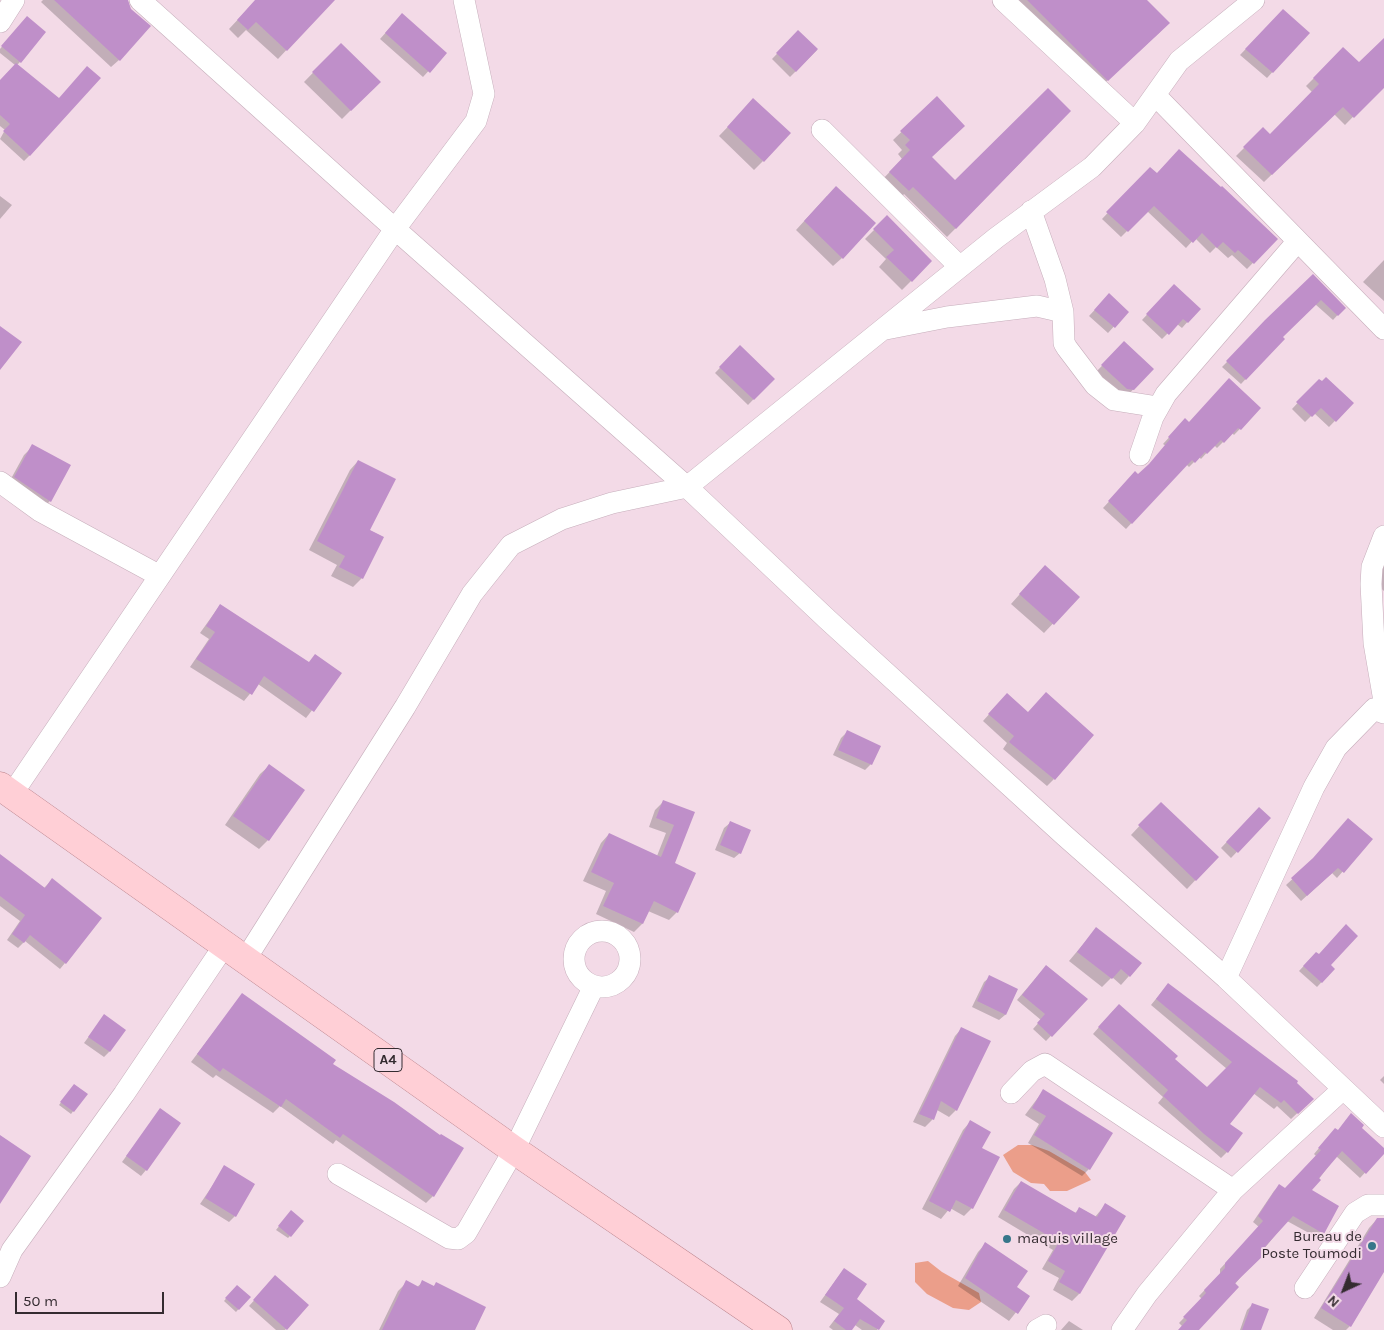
<!DOCTYPE html>
<html>
<head>
<meta charset="utf-8">
<style>
	body { margin:0 }
	#map { position:relative; width:1384px; height:1330px; overflow:hidden; background:#f3dae7; font-family:Karla,sans-serif }
	canvas { display:block }
	.north { position:absolute; left:1319px; top:1265px; width:50px; height:50px; -webkit-text-stroke:4px #f3dae7; paint-order:stroke; rotate:223deg; font-size:14px; font-weight:700; line-height:20px; text-align:center; color:#342b30 }
	.north::after { content:''; display:block; margin:auto; width:18px; height:22px; background:#342b30; clip-path:polygon(50% 0,100% 100%,50% 72%,0 100%) }
	.scale { position:absolute; left:15px; top:1292px; width:149px; height:22px; box-sizing:border-box; border:2px solid #342b30; border-top:0; padding-left:6px; font-size:15px; line-height:18px; white-space:nowrap; color:#342b30; -webkit-text-stroke:4px #f3dae7; paint-order:stroke }
</style>
</head>
<body>
<div id="map">
<canvas width="1384" height="1330"></canvas>
<div class="north">N</div>
<div class="scale">50 m</div>
</div>
<script>
const context = document.querySelector('canvas').getContext('2d');
context.lineJoin = 'round';
function fill(path, color) { context.fillStyle = color; context.fill(path, 'evenodd'); }
const shape = rows => new Path2D(rows.map(r => 'M' + r).join(''));
function stroke(path, color, width, dash) { context.strokeStyle = color; context.lineWidth = width; context.lineCap = dash ? 'butt' : 'round'; context.setLineDash(dash || []); context.stroke(path); }
function label(font, color, halo, rows, align = 'center') {
  context.font = font + ' Karla,sans-serif'; context.lineWidth = 4; context.setLineDash([]); context.textBaseline = 'middle'; context.strokeStyle = halo; context.fillStyle = color; for (const [text, x, y, turn = 0] of rows) {
    context.save(); context.translate(x, y); context.rotate((+turn || 0) * Math.PI / 180); context.textAlign = isNaN(turn) ? turn : align; if (halo) context.strokeText(text, 0, 0); context.fillText(text, 0, 0); context.restore();
  }
}
fill(shape([
	[1018,1145,1032,1145,1049,1151,1085,1172,1091,1180,1067,1191,1050,1191,1044,1184,1031,1183,1013,1172,1003,1155],
	[928,1261,942,1272,979,1293,981,1302,969,1310,953,1308,927,1294,915,1282,915,1263]
]), '#eb9e8a');
fill(shape([
	[43,0,116,0,119,60,111,67,41,2],
	[256,0,333,0,278,59,246,30,238,38,229,29],
	[1009,0,1145,0,1160,32,1098,89],
	[1283,10,1308,33,1267,78,1240,55],
	[396,21,445,53,423,77,380,39],
	[23,22,20,62,17,65,30,155,24,161,0,139,5,130,0,126,0,81,15,65,0,53,0,49],
	[798,32,817,50,790,77,772,59],
	[1384,39,1384,85,1345,125,1334,114,1264,182,1236,156,1263,129,1270,136,1312,92,1306,86,1343,49,1358,64],
	[341,44,379,82,342,119,304,82],
	[937,98,930,157,955,182,1022,161,947,237,904,194,900,199,881,181,902,159,898,154,902,150,893,140],
	[745,109,763,161,754,170,719,136],
	[1150,168,1156,175,1276,239,1247,269,1232,255,1228,258,1216,247,1210,253,1195,238,1186,248,1147,211,1121,237,1102,219],
	[0,196,12,205,0,219],
	[827,196,842,258,833,266,796,230],
	[887,217,931,261,902,290,879,267,886,259,865,239],
	[1384,260,1384,301,1363,282],
	[1313,276,1344,308,1333,320,1315,304,1281,337,1283,339,1241,384,1222,367],
	[1174,286,1199,309,1182,328,1177,324,1162,339,1142,320],
	[1103,301,1127,312,1108,333,1089,316],
	[1124,343,1152,369,1127,396,1121,395,1096,372],
	[740,347,773,379,748,405,715,373],
	[1319,380,1352,403,1329,427,1314,413,1305,422,1292,409],
	[1260,408,1234,435,1232,433,1217,448,1214,445,1201,459,1199,457,1189,467,1186,464,1126,529,1103,508,1130,479,1138,476,1145,469,1166,446,1163,444,1185,420,1189,424],
	[33,446,50,501,41,510,7,486,24,455],
	[358,461,369,530,383,537,362,578,353,587,331,576,337,565,309,550,350,470],
	[1384,560,1384,591,1376,584],
	[1036,576,1078,597,1044,633,1011,604],
	[220,605,308,663,340,674,306,718,258,684,244,701,190,667,209,639,200,633],
	[1000,702,1054,779,1047,786,1003,749,1007,743,983,721],
	[847,732,871,764,865,770,833,755,841,738],
	[269,766,268,840,259,849,225,825,260,774],
	[664,801,693,813,673,864,677,912,669,920,648,911,642,924,634,932,596,914,606,891,583,881,601,843,609,834,657,856,666,833,649,827,655,810],
	[1161,803,1217,857,1187,889,1131,835],
	[1259,808,1269,818,1231,858,1221,848],
	[730,823,740,853,734,858,715,850,724,828],
	[1371,839,1337,878,1332,873,1301,901,1286,885,1310,863],
	[0,856,44,888,52,880,65,963,60,969,25,941,18,948,7,940,20,921,0,906],
	[1096,929,1129,976,1121,985,1112,977,1102,987,1069,961],
	[1316,953,1334,969,1317,987,1299,971],
	[1041,972,1086,999,1046,1041,1033,1029,1041,1020,1017,1000],
	[990,977,1017,990,1005,1015,999,1020,972,1007,984,982],
	[1168,984,1306,1105,1291,1119,1277,1106,1274,1109,1253,1093,1228,1124,1227,1152,1221,1158,1158,1103,1163,1097,1093,1034,1113,1011,1207,1089,1227,1069,1151,1005],
	[242,995,331,1064,433,1196,426,1203,336,1140,333,1144,280,1106,273,1113,216,1075,213,1078,191,1062],
	[104,1016,109,1052,104,1057,84,1043],
	[962,1028,956,1110,949,1117,937,1110,932,1120,925,1127,913,1122,955,1036],
	[1384,1076,1384,1084,1380,1080],
	[72,1088,86,1094,71,1114,59,1105],
	[1043,1091,1089,1169,1082,1176,1028,1143,1039,1124,1025,1115],
	[160,1110,146,1170,141,1176,122,1162],
	[970,1122,981,1149,972,1208,964,1216,950,1208,941,1219,922,1209,963,1130],
	[1360,1128,1384,1152,1360,1178,1336,1156,1310,1191,1323,1233,1318,1238,1287,1221,1197,1330,1179,1330,1182,1326,1179,1323,1202,1299,1199,1296,1220,1274,1220,1269,1259,1227,1253,1222,1274,1191,1279,1186,1285,1190,1316,1156,1314,1154,1330,1135,1337,1131],
	[225,1167,235,1216,229,1222,200,1204],
	[1021,1182,1075,1213,1080,1208,1095,1217,1105,1205,1124,1216,1079,1294,1072,1301,1053,1290,1059,1278,1042,1269,1053,1250,998,1217,1014,1189],
	[288,1215,290,1236,288,1238,276,1230],
	[1377,1219,1384,1223,1384,1270,1350,1326,1346,1330,1333,1330,1314,1318,1369,1228],
	[985,1244,1016,1288,1029,1296,1009,1321,958,1286,978,1252],
	[844,1269,855,1299,883,1322,877,1330,862,1330,855,1325,851,1330,833,1330,829,1327,839,1314,820,1302],
	[407,1282,417,1287,423,1282,433,1287,436,1284,474,1330,379,1330,398,1291],
	[270,1283,307,1305,285,1330,276,1330,249,1306],
	[237,1286,249,1297,236,1312,224,1301],
	[1253,1304,1260,1330,1240,1330,1247,1310],
	[1069,1321,1083,1330,1061,1330]
]), '#0003');
fill(shape([
	[54,0,128,0,131,9,151,26,120,61],
	[255,0,335,0,287,51,256,22,248,30,237,20],
	[1027,0,1147,0,1170,23,1108,81],
	[1283,9,1310,33,1273,73,1245,49],
	[402,13,447,53,430,73,385,33],
	[27,16,46,32,21,63,1,46],
	[798,30,818,49,796,72,776,53],
	[1384,38,1384,88,1354,118,1343,107,1272,175,1243,147,1263,127,1270,134,1319,84,1313,78,1343,47,1359,62],
	[341,43,381,82,351,111,312,72],
	[16,63,59,98,87,66,101,78,30,156,3,131,10,124,0,115,0,80],
	[1048,88,1071,111,956,229,913,187,909,191,889,172,910,150,905,145,910,140,900,131,937,96,965,126,932,157,955,180],
	[753,98,791,133,764,162,727,127],
	[1179,149,1221,187,1222,186,1278,239,1254,264,1238,250,1235,253,1223,242,1217,248,1202,233,1193,243,1154,206,1128,232,1106,212,1150,167,1157,173],
	[836,186,876,223,843,259,804,221],
	[887,215,932,261,912,282,886,257,894,250,873,229],
	[1313,274,1346,308,1338,316,1321,300,1283,337,1285,339,1246,380,1226,361,1265,320],
	[1174,284,1201,309,1188,323,1183,319,1169,335,1146,314],
	[1109,293,1129,312,1115,328,1094,310],
	[0,326,22,342,0,370],
	[1124,341,1154,369,1134,390,1127,389,1101,365],
	[740,345,775,379,754,400,719,367],
	[1326,377,1354,403,1336,422,1321,408,1312,417,1296,402,1319,379,1322,381],
	[1229,378,1261,408,1241,430,1238,428,1224,443,1221,440,1207,454,1205,452,1195,463,1192,460,1132,524,1108,501,1135,471,1138,474,1149,464,1170,439,1168,437,1185,418,1189,422],
	[32,444,71,465,51,502,14,477],
	[358,460,396,479,370,530,384,537,363,579,339,567,345,556,317,541],
	[1045,565,1080,597,1054,625,1019,594],
	[220,604,309,662,315,654,342,673,314,712,264,676,252,695,196,659,215,632,206,626],
	[1046,692,1094,735,1055,780,1009,742,1014,736,988,714,1007,693,1028,712],
	[847,730,881,746,872,765,838,750],
	[269,764,305,790,269,841,233,816],
	[663,800,695,812,675,863,696,873,678,913,654,901,643,924,603,906,614,883,591,872,609,833,661,857,674,825,656,818],
	[1161,802,1219,857,1196,881,1138,825],
	[1259,807,1271,818,1238,853,1226,842],
	[1348,818,1373,839,1344,873,1338,868,1307,896,1291,878,1313,858],
	[730,821,751,830,741,854,720,845],
	[0,854,45,888,52,878,102,918,66,964,30,935,24,943,12,934,25,915,0,896],
	[1346,924,1358,936,1331,965,1335,969,1322,983,1303,966,1316,952,1319,954],
	[1096,927,1142,963,1130,977,1121,969,1112,979,1077,952],
	[1046,965,1088,999,1052,1037,1037,1023,1045,1014,1022,995],
	[989,975,1018,989,1006,1015,977,1001],
	[1168,983,1298,1081,1297,1083,1314,1099,1298,1114,1284,1100,1281,1103,1260,1087,1230,1124,1243,1133,1228,1153,1204,1134,1163,1096,1168,1090,1098,1027,1119,1004,1178,1056,1175,1059,1207,1087,1232,1062,1156,999],
	[242,993,336,1060,333,1064,394,1102,440,1135,441,1134,464,1148,434,1197,343,1134,340,1138,286,1099,281,1107,223,1068,220,1072,197,1054],
	[104,1014,126,1030,110,1052,88,1037],
	[961,1027,991,1041,957,1111,941,1101,934,1120,919,1114],
	[74,1084,88,1094,74,1112,60,1102],
	[1043,1089,1113,1133,1090,1170,1034,1135,1046,1116,1032,1108],
	[160,1108,181,1123,147,1171,126,1156],
	[1351,1113,1364,1125,1362,1128,1384,1148,1384,1154,1366,1174,1342,1151,1319,1178,1321,1180,1312,1190,1339,1206,1324,1234,1293,1216,1263,1249,1266,1253,1235,1283,1239,1287,1199,1330,1178,1330,1187,1320,1183,1317,1206,1293,1204,1290,1225,1268,1225,1263,1263,1221,1258,1216,1279,1184,1285,1188,1321,1150,1318,1148,1335,1128,1338,1130],
	[970,1120,991,1132,982,1148,1000,1157,973,1209,956,1200,950,1212,929,1201],
	[0,1135,31,1156,0,1204],
	[224,1165,255,1184,236,1217,205,1198],
	[1021,1181,1076,1213,1079,1207,1097,1217,1105,1203,1126,1216,1080,1294,1059,1282,1065,1271,1048,1261,1059,1242,1004,1210],
	[291,1210,304,1221,291,1237,278,1226],
	[1377,1218,1384,1218,1384,1272,1351,1327,1321,1308],
	[985,1242,1028,1271,1017,1287,1030,1296,1018,1314,965,1278],
	[844,1268,867,1284,857,1299,885,1321,879,1330,860,1319,852,1330,846,1330,834,1321,844,1308,825,1295],
	[275,1275,309,1305,287,1330,253,1300],
	[406,1280,419,1287,422,1280,434,1286,436,1282,486,1307,475,1330,382,1330],
	[237,1285,251,1297,239,1310,225,1298],
	[1252,1303,1269,1309,1261,1330,1242,1330]
]), '#bf8fc9');
const minor = shape([
	[140,0,395,229,687,487,828,620,1065,836,1226,978,1384,1127],
	[1003,0,1135,123],
	[0,22,14,0],
	[1155,95,1384,329],
	[822,130,960,267],
	[1031,211,1055,279,1063,312,1064,343,1067,348,1095,385,1114,400,1158,407],
	[886,329,947,317,1037,306,1063,312],
	[1140,455,1153,417,1166,394,1297,242],
	[0,482,40,511,160,576],
	[1384,536,1372,567,1371,584,1374,643,1384,701],
	[12,794,395,229,476,121,484,94,464,0],
	'574 959a28 28 0 1 1 56 0a28 28 0 1 1-56 0Z',
	[245,960,405,707,472,594,511,545,562,519,612,503,687,487,996,238,1092,167,1135,123,1179,61,1254,0],
	[1226,978,1314,787,1336,748,1374,709,1384,713],
	[1011,1093,1032,1071,1045,1064,1233,1190],
	[338,1174,449,1238,458,1239,466,1233,514,1150,594,986],
	[0,1277,12,1250,124,1094,224,946],
	[1305,1288,1355,1213,1368,1205,1384,1205],
	[1037,1330,1046,1325],
	[1122,1330,1147,1294,1233,1190,1343,1089]
]);
const major = shape([
	[0,786,514,1150,778,1330]
]);
stroke(minor, '#c6aebb', 22);
stroke(major, '#b8818a', 29);
stroke(minor, '#fff', 21);
stroke(major, '#ffcfd6', 28);
for (const [x, y, r, color] of [
	[1007,1239,5,"#36768a"],
	[1372,1246,5,"#36768a"]
]) { const dot = new Path2D(); dot.arc(x, y, r, 0, 2 * Math.PI); context.fillStyle = color; context.fill(dot); stroke(dot, '#f3dae7', 2); }
for (const [x, y, w] of [
	[388,1060,28]
]) { const box = new Path2D(); box.roundRect(x - w / 2, y - 11.5, w, 23, 4); context.fillStyle = '#f3dae7'; context.fill(box); stroke(box, '#342b30', 1); }
label('bold 14px', '#342b30', null, [
	["A4",388,1060]
]);
label('15px', '#342b30', '#f3dae7', [
	["Bureau de",1362,1237],
	["Poste Toumodi",1362,1254],
	["maquis village",1017,1239,"left"]
], 'right');
</script>
</body>
</html>
